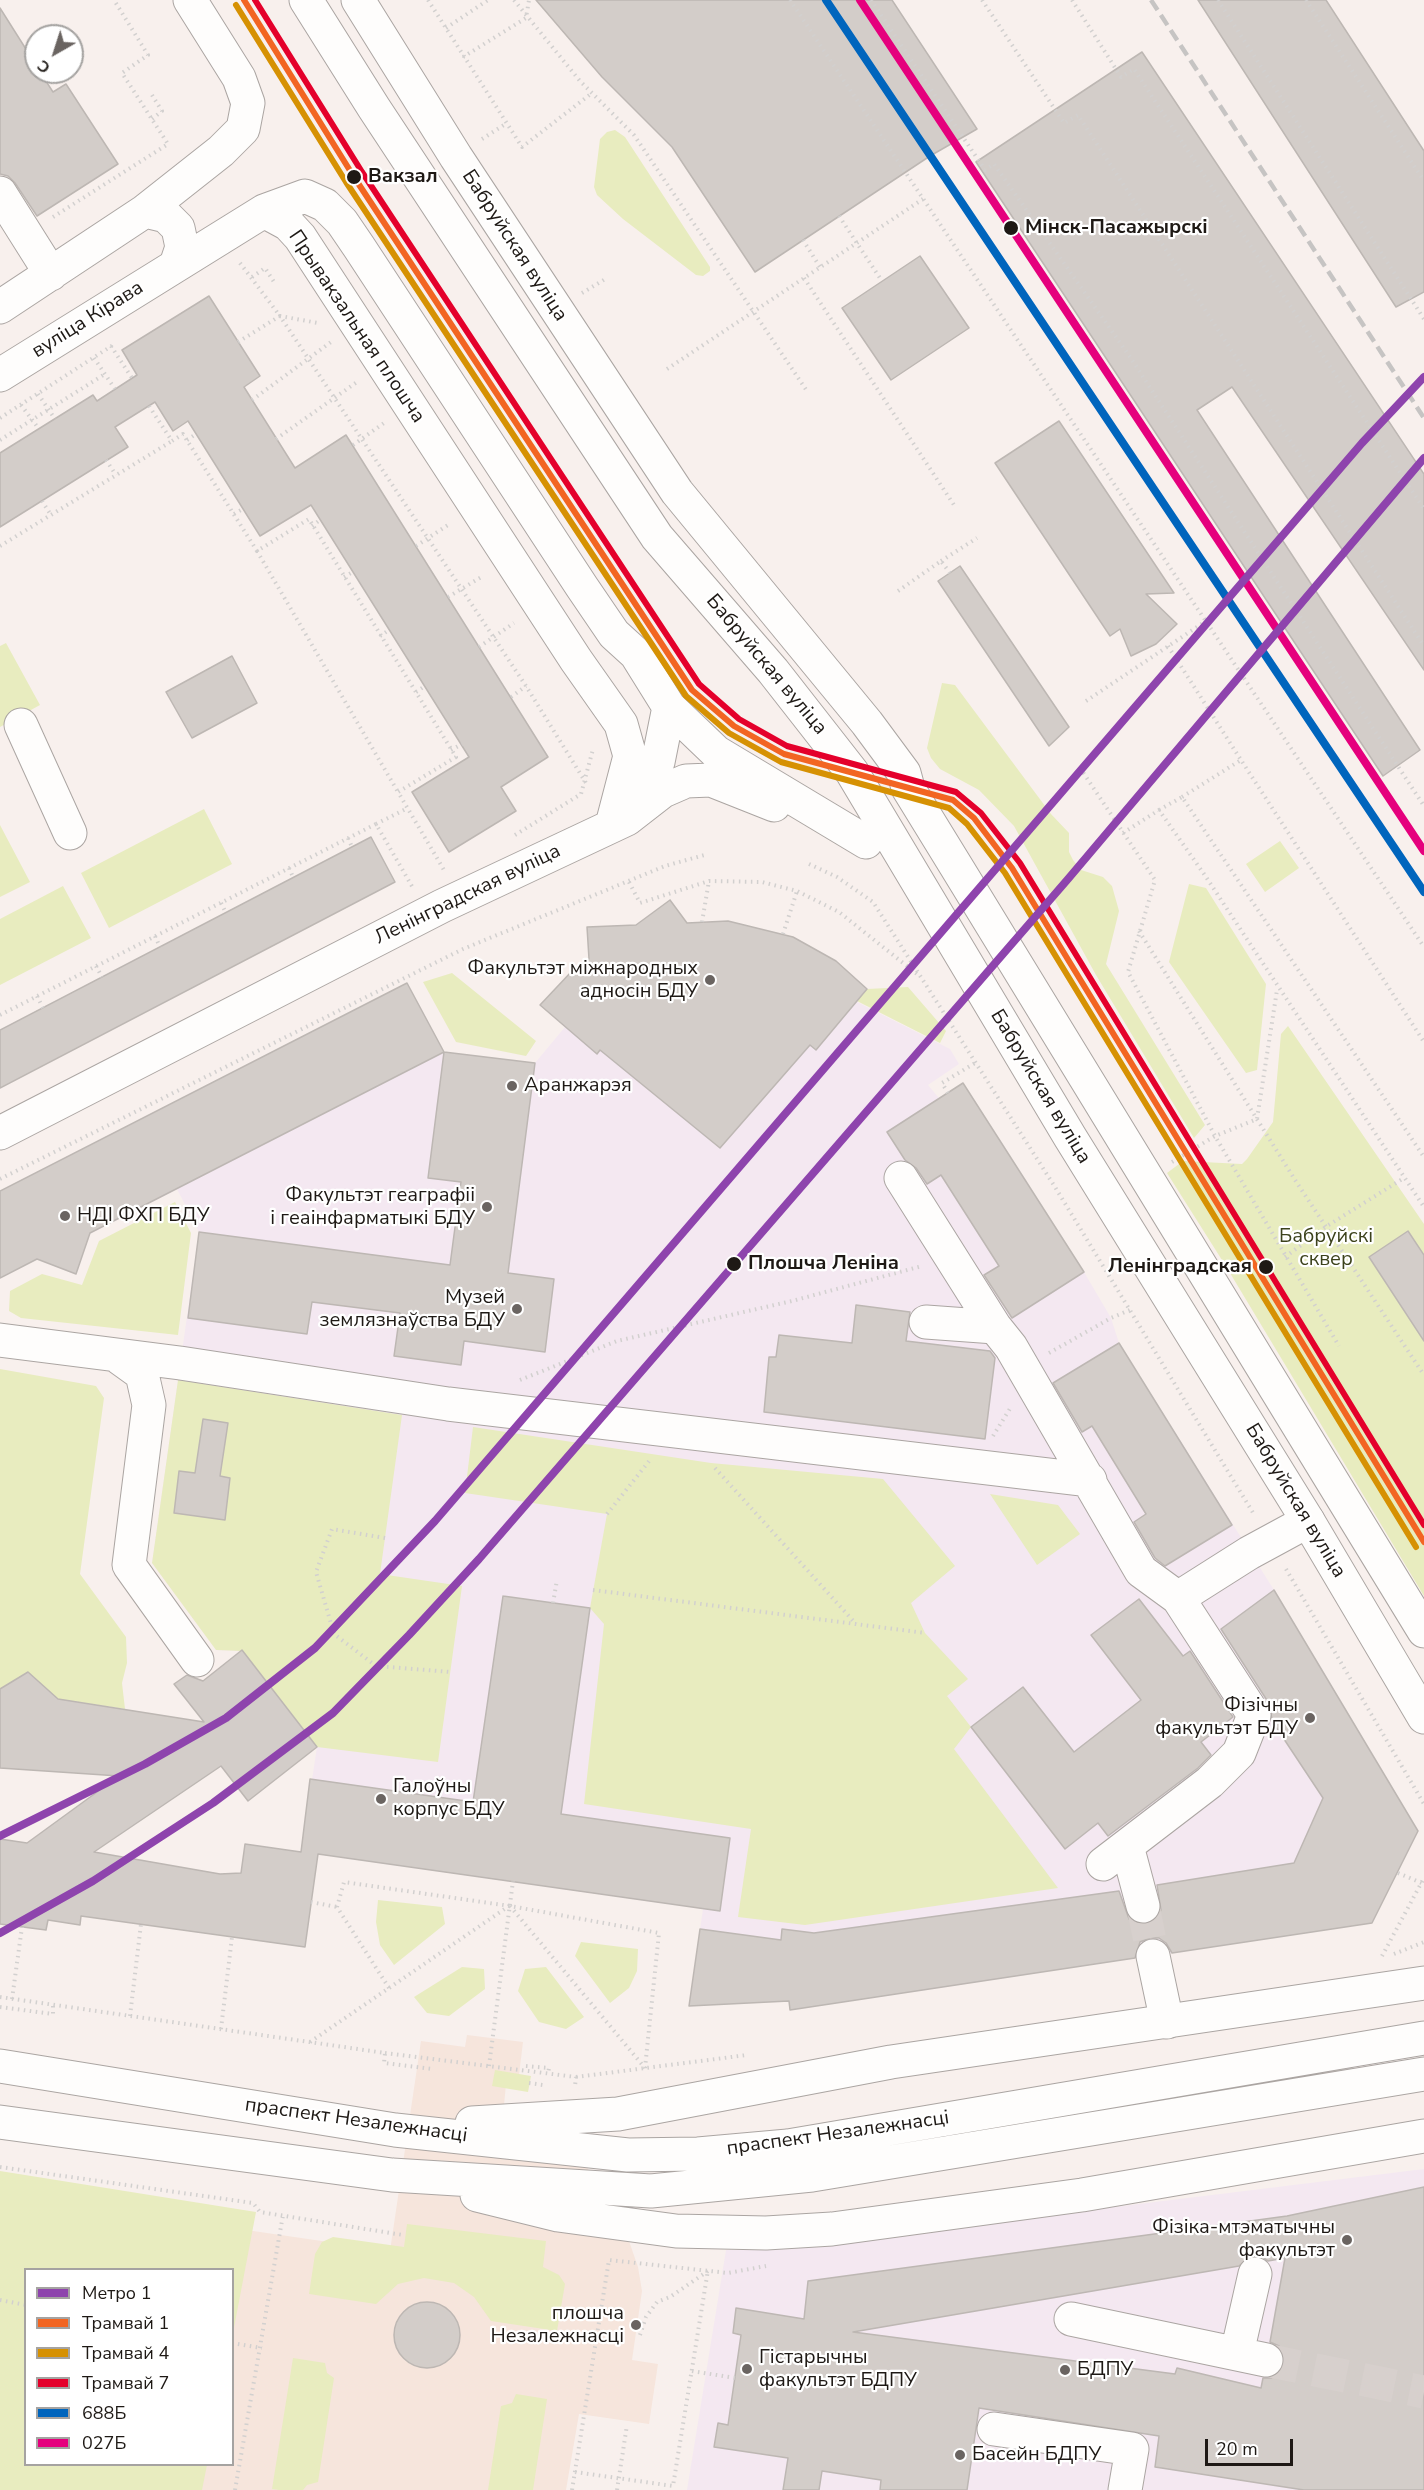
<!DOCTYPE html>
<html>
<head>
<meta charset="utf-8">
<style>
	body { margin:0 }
	#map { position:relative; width:1424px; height:2490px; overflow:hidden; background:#f8f0ed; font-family:"Nunito Sans",sans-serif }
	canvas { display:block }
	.legend { position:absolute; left:24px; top:2268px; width:210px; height:198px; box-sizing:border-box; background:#fff; border:2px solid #a5a3a1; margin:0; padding:8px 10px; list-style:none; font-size:18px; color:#1e1915 }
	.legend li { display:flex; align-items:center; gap:12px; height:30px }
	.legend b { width:30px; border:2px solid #a5a3a1 }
	.north { position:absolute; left:24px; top:24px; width:60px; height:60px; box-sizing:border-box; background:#fff; border:2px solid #a5a3a1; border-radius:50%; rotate:219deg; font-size:16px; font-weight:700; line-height:24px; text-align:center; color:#1e1915 }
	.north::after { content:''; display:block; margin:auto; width:21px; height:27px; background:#6a6461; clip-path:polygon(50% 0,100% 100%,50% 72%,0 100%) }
	.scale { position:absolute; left:1205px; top:2439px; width:88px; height:27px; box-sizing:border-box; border:3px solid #1e1915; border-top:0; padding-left:8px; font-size:18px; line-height:21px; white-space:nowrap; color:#1e1915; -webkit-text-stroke:4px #fff; paint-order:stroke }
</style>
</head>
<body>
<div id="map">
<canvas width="1424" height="2490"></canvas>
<ul class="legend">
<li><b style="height:8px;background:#8e44ad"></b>Метро 1</li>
<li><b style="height:8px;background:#f26522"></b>Трамвай 1</li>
<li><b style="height:8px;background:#d69103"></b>Трамвай 4</li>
<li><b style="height:8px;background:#e4002b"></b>Трамвай 7</li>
<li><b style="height:8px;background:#0065bd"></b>688Б</li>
<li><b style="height:8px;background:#e5007d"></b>027Б</li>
</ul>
<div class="north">С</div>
<div class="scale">20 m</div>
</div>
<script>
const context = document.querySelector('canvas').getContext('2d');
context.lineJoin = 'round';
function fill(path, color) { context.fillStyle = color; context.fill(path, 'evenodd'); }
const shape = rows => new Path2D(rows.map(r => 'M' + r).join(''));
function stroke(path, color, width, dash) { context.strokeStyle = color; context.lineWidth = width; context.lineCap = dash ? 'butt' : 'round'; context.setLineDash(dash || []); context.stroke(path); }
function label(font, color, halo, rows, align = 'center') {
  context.font = font + ' "Nunito Sans",sans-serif'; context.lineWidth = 4.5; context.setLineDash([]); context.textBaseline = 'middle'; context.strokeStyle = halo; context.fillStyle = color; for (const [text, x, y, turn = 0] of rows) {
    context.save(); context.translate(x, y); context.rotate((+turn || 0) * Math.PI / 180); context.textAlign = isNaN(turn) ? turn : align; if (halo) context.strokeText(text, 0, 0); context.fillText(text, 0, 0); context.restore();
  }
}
fill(shape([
	[467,2035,523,2042,519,2075,507,2074,504,2105,584,2163,620,2215,638,2267,642,2291,632,2360,658,2364,649,2424,579,2414,566,2490,0,2490,0,2194,390,2251,421,2041,465,2047],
	[26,2270,232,2270,232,2464,26,2464]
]), '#f6e5dc');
fill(shape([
	[728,921,793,937,867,990,857,1002,950,1049,959,1064,928,1085,1084,1272,1111,1318,1119,1343,1274,1590,1418,1831,1372,1923,790,2010,789,2001,689,2006,703,1909,301,1852,317,1747,242,1651,216,1650,152,1563,199,1232,177,1189,90,1234,76,1274,37,1259,0,1278,0,1191,407,983,444,1052,535,1063,565,1027,541,1005,572,972,676,923],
	[1424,2169,1424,2490,687,2490,726,2250,772,2249]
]), '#f4e8f1');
fill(shape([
	[615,130,625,137,710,267,710,271,703,276,696,275,623,219,597,195,594,187,600,139,607,132],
	[6,643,40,705,0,727,0,646],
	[942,683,955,685,1051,814,1069,833,1069,852,1073,860,1081,870,1103,877,1112,886,1119,911,1106,964,1205,1125,1194,1138,1096,975,1014,826,979,790,940,769,931,758,927,748],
	[204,809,232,864,109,928,81,873],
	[0,825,30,882,0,897],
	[1280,841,1299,868,1265,892,1246,864],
	[1189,884,1206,888,1266,984,1257,1070,1246,1073,1169,962],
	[63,886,91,938,0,985,0,919],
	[452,973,536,1041,526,1056,456,1042,423,982],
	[908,987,946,1031,940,1043,857,1001,867,989],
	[1288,1026,1424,1224,1424,1596,1227,1268,1167,1173,1183,1161,1242,1164,1247,1159,1273,1122,1281,1034],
	[175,1202,191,1233,178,1335,21,1318,9,1311,10,1291,42,1274,82,1285,99,1241],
	[0,1369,96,1386,104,1398,80,1574,126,1637,127,1663,122,1683,125,1709,58,1699,28,1672,0,1689],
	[178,1380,402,1415,380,1574,462,1586,438,1762,317,1747,242,1651,216,1650,152,1563],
	[473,1427,711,1463,883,1479,955,1566,911,1603,925,1633,968,1679,947,1696,971,1727,954,1749,1058,1888,805,1925,738,1917,751,1829,584,1804,604,1624,590,1608,607,1514,465,1493],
	[990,1494,1058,1505,1080,1534,1037,1565],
	[378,1900,442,1907,445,1924,394,1965,380,1945,376,1922],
	[581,1942,638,1949,637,1971,629,1988,610,2003,575,1956],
	[462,1967,484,1969,485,1989,449,2016,427,2013,414,1997],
	[546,1967,584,2017,566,2029,539,2022,518,1991,525,1969],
	[495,2070,531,2076,528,2092,492,2086],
	[0,2171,256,2212,233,2333,232,2270,26,2270,26,2464,207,2465,202,2490,0,2490],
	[407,2224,546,2241,543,2267,559,2275,565,2284,557,2331,491,2321,474,2297,454,2283,424,2278,398,2284,376,2304,309,2294,315,2254,322,2242,333,2237,404,2247],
	[293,2358,325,2363,327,2373,334,2378,318,2482,307,2485,303,2490,279,2490,272,2489],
	[516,2394,547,2399,533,2490,488,2490,501,2406,512,2403]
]), '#e8ecbf');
const building = shape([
	[536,0,892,0,977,129,930,156,755,272,672,147,602,77,536,0],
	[1198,0,1326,0,1424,151,1424,292,1396,307,1198,0],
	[0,8,36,65,36,72,40,72,53,92,66,84,118,164,37,216,15,183,8,176,0,174,0,8],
	[1142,52,1424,474,1424,670,1232,387,1197,410,1420,750,1383,776,976,162,1142,52],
	[920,256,969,328,891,380,842,308,920,256],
	[209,296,260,376,244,387,295,468,346,435,548,757,501,787,516,811,449,852,412,792,469,757,311,505,260,536,188,421,173,431,155,402,115,427,128,447,0,527,0,453,93,395,97,401,137,375,122,350,209,296],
	[1059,421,1174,593,1146,594,1177,624,1156,644,1131,656,1120,629,1110,636,995,463,1059,421],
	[960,566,1069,727,1049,746,938,581,960,566],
	[232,656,257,703,192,738,166,692,232,656],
	[371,837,395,882,0,1088,0,1030,371,837],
	[670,900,687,923,728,921,793,937,836,961,867,989,816,1050,810,1045,720,1148,600,1050,597,1054,540,1005,572,971,589,959,587,927,636,925,670,900],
	[407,983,444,1052,90,1233,76,1274,37,1259,0,1278,0,1191,407,983],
	[444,1052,535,1063,508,1273,554,1279,545,1352,464,1341,461,1365,394,1356,400,1313,312,1302,307,1334,188,1318,199,1232,450,1265,461,1182,428,1178,444,1052],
	[963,1083,1084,1272,1012,1318,984,1275,999,1266,941,1175,927,1184,916,1168,905,1160,887,1132,963,1083],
	[1408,1231,1424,1255,1424,1341,1369,1257,1408,1231],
	[856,1305,910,1312,906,1341,990,1351,995,1358,985,1439,764,1412,769,1357,776,1357,779,1335,852,1343,856,1305],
	[1119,1343,1232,1525,1165,1566,1155,1558,1134,1522,1146,1514,1092,1426,1082,1432,1053,1383,1119,1343],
	[203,1419,228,1423,220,1476,230,1478,225,1520,174,1513,179,1471,195,1473,203,1419],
	[1274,1590,1418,1831,1372,1923,1172,1953,1166,1943,1159,1938,1150,1938,1140,1942,1135,1958,790,2010,789,2001,689,2006,700,1929,781,1940,782,1929,814,1933,1119,1891,1129,1919,1138,1924,1147,1924,1157,1919,1161,1910,1157,1885,1294,1863,1323,1798,1272,1721,1270,1705,1221,1629,1274,1590],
	[503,1596,590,1608,561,1814,730,1838,720,1911,318,1854,305,1947,81,1916,80,1925,48,1920,46,1930,0,1924,0,1839,27,1843,119,1776,0,1768,0,1689,28,1672,58,1699,204,1722,174,1684,187,1675,203,1681,242,1650,317,1747,248,1801,221,1766,94,1852,220,1874,241,1873,245,1844,301,1852,310,1779,473,1802,503,1596],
	[1139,1599,1183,1656,1190,1651,1233,1717,1201,1742,1211,1755,1198,1768,1108,1836,1098,1823,1065,1849,971,1727,1023,1687,1074,1752,1141,1700,1091,1635,1139,1599],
	[1424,2187,1424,2490,1304,2490,1155,2467,1159,2436,979,2408,967,2490,880,2490,881,2480,822,2471,819,2490,783,2490,788,2458,714,2447,718,2423,728,2425,741,2335,733,2333,736,2308,804,2319,808,2281,1287,2216,1424,2187],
	[1250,2256,1260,2256,1268,2261,1285,2258,1270,2342,1279,2346,1284,2354,1284,2363,1280,2373,1271,2378,1263,2378,1261,2388,1177,2368,1175,2374,853,2332,1239,2266,1250,2256],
	'394 2335a33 33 0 1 1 66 0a33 33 0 1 1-66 0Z'
]);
fill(building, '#d3cdc9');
stroke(building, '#bdb7b3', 1.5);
stroke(shape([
	[1143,1906,1153,1956],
	[1266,2360,1424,2392]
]), '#d7d0cd', 33, [33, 16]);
const minor = shape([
	[0,193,51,274],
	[145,211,166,216,178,228,182,247,176,265],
	[264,211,288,224,300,237,576,660,621,724,630,756,612,825],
	[0,307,145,211,221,151,243,129,248,103,239,78,190,0],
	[0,375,264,211,305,196,325,205,342,222,359,247,582,587,614,634,636,654,669,707,716,752,866,842],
	[21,725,70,833],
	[626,807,658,762,669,707],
	[0,1133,442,906,627,819,663,791,686,781,711,780,774,805],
	[901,1178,995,1327],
	[926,1322,995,1327,1011,1347,1141,1571,1178,1598,1249,1553,1308,1521],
	[0,1340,180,1363,448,1404,1090,1480],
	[117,1356,142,1374,149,1405,129,1565,197,1660],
	[1127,1846,1143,1906],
	[1103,1864,1210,1782,1239,1753,1254,1715,1178,1598],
	[1153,1956,1167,2022],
	[1071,2319,1266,2360],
	[1237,2353,1255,2274],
	[994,2429,1132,2449,1125,2490]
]);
const major = shape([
	[306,0,374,108,657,537,773,671,852,772,1070,1137,1308,1521,1424,1717],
	[358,0,456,157,677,492,867,723,904,773,908,788,959,871,1424,1631],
	[0,2066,395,2130,628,2155,698,2154,788,2146,1424,2038],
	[0,2122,392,2175,651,2191,812,2175,1424,2074],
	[472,2123,618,2114,891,2062,1424,1983],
	[477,2195,558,2215,676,2231,766,2233,832,2229,1082,2195,1424,2136]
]);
stroke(minor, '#aba5a2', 35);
stroke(major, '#aba5a2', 35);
stroke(shape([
	[428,0,522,147,592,93],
	[514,0,580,81,634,135,807,391],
	[790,0,1424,947],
	[871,0,985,170,994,164,1128,354,1424,806],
	[982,0,1064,123,1078,115,1424,646],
	[1072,0,1121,77,1134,69,1424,509],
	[1218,0,1424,319],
	[1306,0,1424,181],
	[446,28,488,0],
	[463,57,526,18,529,0],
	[152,95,162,111,152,119],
	[482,139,507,123],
	[347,183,354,177],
	[839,216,882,281],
	[53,217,168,144,122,73,148,55,114,0],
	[803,240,820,267],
	[240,263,280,316,318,323],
	[252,277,265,268,274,282],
	[804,278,954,505],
	[582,293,607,278],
	[238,342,280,316,526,686,586,783],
	[111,346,132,378],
	[94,358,115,389],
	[667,369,923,199],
	[38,394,55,419],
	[252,400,331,342],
	[21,405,39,429],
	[149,406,172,441,183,434,257,551,309,519,456,757,398,792,444,870],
	[0,418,113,345],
	[276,439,357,382],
	[0,440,105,374],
	[187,440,196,434],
	[353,445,384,423],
	[106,460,116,475],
	[42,501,51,515],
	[234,514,243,509],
	[312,526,320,520],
	[0,546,172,441],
	[416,546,451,523],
	[257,551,398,792],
	[941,561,977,538],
	[344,577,353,572],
	[898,591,941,561,950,573],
	[448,597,483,576],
	[380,636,389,630],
	[1168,646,1241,760],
	[479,647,514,623],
	[416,692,425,686],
	[511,697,526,686],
	[1086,701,1206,621],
	[451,750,462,744],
	[1080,768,1155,880,1128,972,1215,1136,1339,1346],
	[1182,797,1241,760,1424,1042],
	[1159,810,1182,797,1424,1157],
	[376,824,408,808],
	[1123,833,1159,810,1204,874,1424,1207],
	[515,835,581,794,593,749],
	[348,838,352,847],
	[809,864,837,877,873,902,1055,1187,1255,1516],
	[289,868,293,877],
	[629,882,640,903,709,881,762,882,797,891,839,912,917,974],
	[221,903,226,913],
	[702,922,709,881],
	[1139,931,1297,1183,1424,1375],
	[783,934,797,891],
	[155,936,160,947],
	[96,966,102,977],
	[37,996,43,1008],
	[0,1015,376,824,413,888],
	[948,1093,942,1083,975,1063],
	[1172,1162,1215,1136,1257,1119,1277,990],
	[0,1179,463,949,665,866,708,854],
	[1285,1257,1327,1226,1404,1178],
	[1049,1353,1111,1318,1130,1310],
	[520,1380,617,1341,792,1301,922,1266],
	[993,1436,1011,1407],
	[715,1468,856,1624],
	[607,1514,650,1460],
	[385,1538,332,1529,316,1572,334,1634,376,1666,451,1672],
	[1286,1569,1424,1804],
	[593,1590,925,1633],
	[553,1603,557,1580],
	[1398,1873,1424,1884],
	[311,1902,337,1907],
	[510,1906,645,2068],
	[1394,1954,1424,1942],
	[1382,1956,1424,1878],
	[389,1988,337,1907,344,1882,510,1906,659,1933,645,2068],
	[0,1997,385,2053,384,2063,432,2069],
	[12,1999,22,1927],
	[0,2007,53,2014,53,2005],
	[130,2016,141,1924],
	[221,2029,232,1937],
	[310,2042,509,1906],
	[385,2053,576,2077,575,2086],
	[489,2066,513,1881],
	[526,2066,549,2068,548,2074],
	[576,2077,747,2055],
	[529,2083,543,2085],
	[0,2167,253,2203,260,2212,403,2235],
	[0,2300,26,2305],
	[640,2335,646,2317,657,2302,670,2297,708,2271],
	[232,2343,262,2348],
	[692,2371,735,2378],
	[575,2472,673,2486,708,2270],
	[235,2490,283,2215],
	[572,2490,609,2260,728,2273,766,2266],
	[617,2490,627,2425]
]), '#d2d0cf', 4, [1.5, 4.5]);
stroke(minor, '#fefdfc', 33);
stroke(major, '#fefdfc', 33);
stroke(shape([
	[1151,0,1424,418]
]), '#c6c4c3', 4.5, [12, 6]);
stroke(shape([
	[826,0,1424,892]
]), '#0065bd', 8);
stroke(shape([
	[860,0,1424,851]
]), '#e5007d', 8);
stroke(shape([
	[244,0,354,177,692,690,734,726,784,754,953,800,974,818,1012,868,1424,1542]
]), '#f26522', 6);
stroke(shape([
	[236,5,346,182,686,696,729,733,781,762,949,808,967,824,1005,873,1416,1547]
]), '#d69103', 6);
stroke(shape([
	[255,0,362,172,699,684,739,719,787,746,956,792,981,813,1020,863,1424,1525]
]), '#e4002b', 6);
stroke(shape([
	[0,1836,145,1764,226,1718,315,1648,435,1521,1362,443,1424,377],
	[0,1933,93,1881,213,1803,333,1713,409,1635,479,1559,1068,879,1424,458]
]), '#8e44ad', 8);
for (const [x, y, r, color] of [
	[354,177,8,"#1e1915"],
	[1011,228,8,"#1e1915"],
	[710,980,6,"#6a6461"],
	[512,1086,6,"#6a6461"],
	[487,1207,6,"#6a6461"],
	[65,1216,6,"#6a6461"],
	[734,1264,8,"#1e1915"],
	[1266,1267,8,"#1e1915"],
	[517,1309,6,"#6a6461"],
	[1310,1718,6,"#6a6461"],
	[381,1799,6,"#6a6461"],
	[1347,2240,6,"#6a6461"],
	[636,2325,6,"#6a6461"],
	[747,2369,6,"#6a6461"],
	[1065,2370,6,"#6a6461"],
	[960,2455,6,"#6a6461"]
]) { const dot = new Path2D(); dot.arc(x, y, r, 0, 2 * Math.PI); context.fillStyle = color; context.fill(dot); stroke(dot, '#fff', 2); }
label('bold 20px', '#1e1915', '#fff', [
	["Вакзал",368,177],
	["Мінск-Пасажырскі",1025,228],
	["Плошча Леніна",748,1264],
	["Ленінградская",1252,1267,"right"]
], 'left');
label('20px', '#1e1915', '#fff', [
	["Бабруйская вуліца",514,246,57],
	["вуліца Кірава",88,320,-32],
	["Прывакзальная плошча",356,327,56],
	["Бабруйская вуліца",766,665,50],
	["Ленінградская вуліца",468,895,-26],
	["Бабруйская вуліца",1040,1087,59],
	["Бабруйская вуліца",1295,1501,59],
	["праспект Незалежнасці",356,2121,8],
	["праспект Незалежнасці",838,2134,-8]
]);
label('20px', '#1e1915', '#fff', [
	["Факультэт міжнародных",698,969],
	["адносін БДУ",698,992],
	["Аранжарэя",524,1086,"left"],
	["Факультэт геаграфіі",475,1196],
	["і геаінфарматыкі БДУ",475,1219],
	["НДІ ФХП БДУ",77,1216,"left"],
	["Музей",505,1298],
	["землязнаўства БДУ",505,1321],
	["Фізічны",1298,1706],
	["факультэт БДУ",1298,1729],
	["Галоўны",393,1787,"left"],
	["корпус БДУ",393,1810,"left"],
	["Фізіка-мтэматычны",1335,2228],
	["факультэт",1335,2251],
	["плошча",624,2314],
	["Незалежнасці",624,2337],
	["Гістарычны",759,2358,"left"],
	["факультэт БДПУ",759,2381,"left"],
	["БДПУ",1077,2370,"left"],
	["Басейн БДПУ",972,2455,"left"]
], 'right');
label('20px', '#3c421b', '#fff', [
	["Бабруйскі",1326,1237],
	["сквер",1326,1260]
]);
</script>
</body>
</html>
